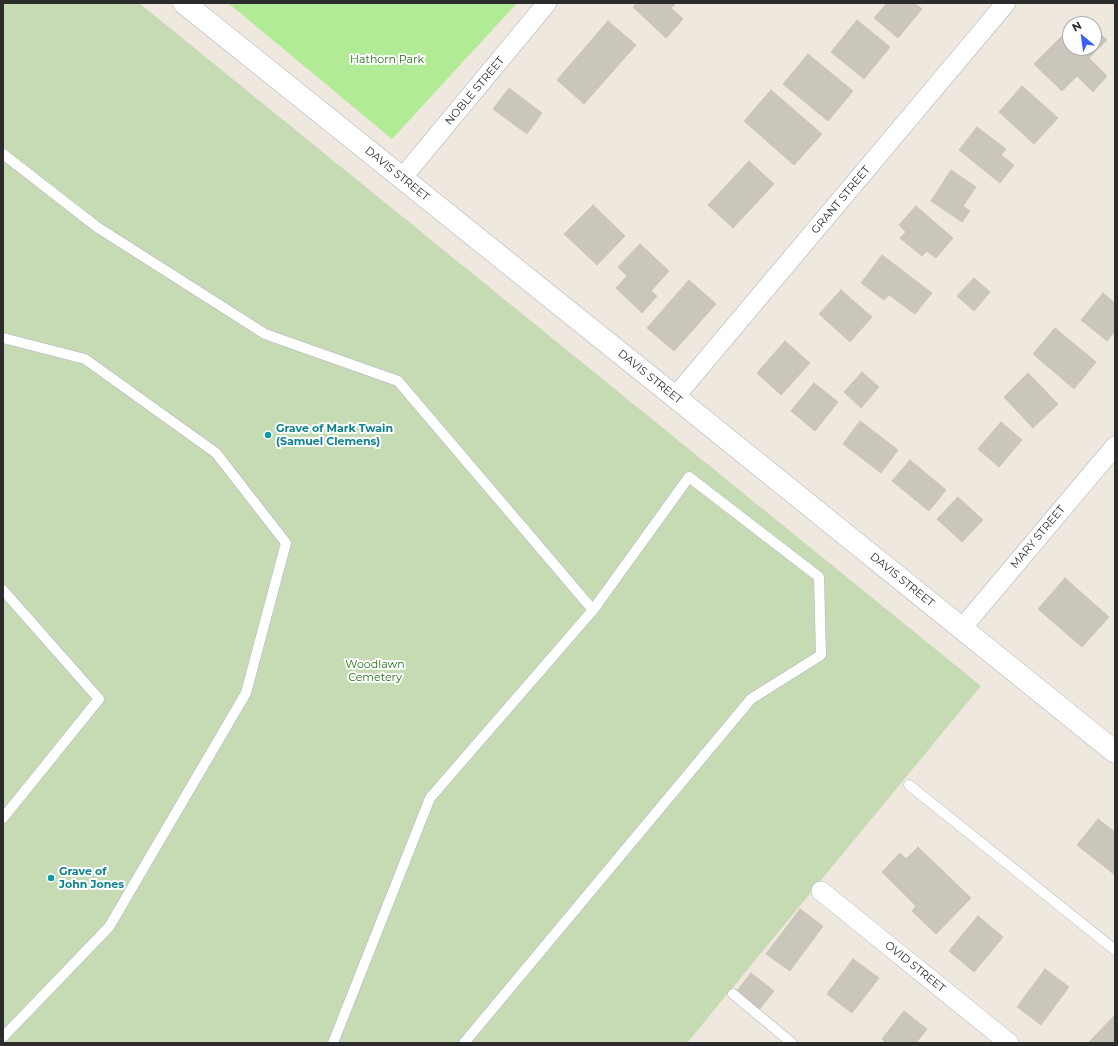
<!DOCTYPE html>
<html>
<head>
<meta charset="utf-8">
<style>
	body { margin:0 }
	#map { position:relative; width:1118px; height:1046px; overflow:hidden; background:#efe8de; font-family:Montserrat,sans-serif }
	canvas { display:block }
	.frame { position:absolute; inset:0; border:4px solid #2c2c2c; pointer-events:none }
	.north { position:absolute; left:1062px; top:16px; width:40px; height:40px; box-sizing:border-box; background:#fff; border:1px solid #ababab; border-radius:50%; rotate:331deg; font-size:11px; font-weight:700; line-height:16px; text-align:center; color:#2c2c2c }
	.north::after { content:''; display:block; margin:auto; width:14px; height:18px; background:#3b5cff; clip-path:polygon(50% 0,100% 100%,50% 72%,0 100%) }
</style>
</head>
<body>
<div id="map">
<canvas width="1118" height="1046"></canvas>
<div class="frame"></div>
<div class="north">N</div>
</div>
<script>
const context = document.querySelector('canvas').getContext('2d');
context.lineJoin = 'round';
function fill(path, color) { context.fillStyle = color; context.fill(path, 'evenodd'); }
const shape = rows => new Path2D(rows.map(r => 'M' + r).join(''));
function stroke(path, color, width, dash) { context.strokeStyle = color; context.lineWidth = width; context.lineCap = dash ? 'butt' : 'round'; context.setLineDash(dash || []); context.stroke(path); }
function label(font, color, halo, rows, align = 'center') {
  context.font = font + ' Montserrat,sans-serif'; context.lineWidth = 4; context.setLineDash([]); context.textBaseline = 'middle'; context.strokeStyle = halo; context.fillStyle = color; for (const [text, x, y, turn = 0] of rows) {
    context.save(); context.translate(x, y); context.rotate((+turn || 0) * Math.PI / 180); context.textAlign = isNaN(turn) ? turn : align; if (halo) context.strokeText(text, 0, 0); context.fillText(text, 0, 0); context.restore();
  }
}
fill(shape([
	[228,3,517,3,392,139]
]), '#b1eb95');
fill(shape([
	[3,3,139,3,981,686,687,1043,3,1043]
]), '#c6dbb3');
const building = shape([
	[637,3,676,3,671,8,683,19,666,38,633,7,637,3],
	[887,3,914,3,922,9,898,38,874,18,887,3],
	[1082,16,1090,24,1074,24,1082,16],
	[857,20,890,47,864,79,831,52,857,20],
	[608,21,636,45,584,104,557,80,608,21],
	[1070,28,1070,48,1094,48,1094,28,1107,40,1089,58,1107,76,1093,92,1077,76,1062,91,1034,64,1070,28],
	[808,54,853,91,828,121,783,84,808,54],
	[1022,86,1058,118,1034,144,999,112,1022,86],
	[509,88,542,113,527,134,493,109,509,88],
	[771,90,822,134,794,165,744,121,771,90],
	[977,127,1006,149,1001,155,1014,165,1000,183,959,150,977,127],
	[749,161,774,184,733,228,708,205,749,161],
	[951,170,976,187,963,206,970,211,962,222,931,201,951,170],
	[593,205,625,236,597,265,564,234,593,205],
	[916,206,953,238,936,258,927,251,922,256,900,238,906,232,899,225,916,206],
	[640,244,669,271,651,291,657,296,642,313,616,288,627,276,618,267,640,244],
	[882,255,932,293,915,314,889,295,884,300,861,283,882,255],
	[974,278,990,292,974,311,957,296,974,278],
	[689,280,716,304,674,351,647,328,689,280],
	[841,290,872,317,850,342,819,314,841,290],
	[1103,293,1115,303,1115,331,1107,341,1081,320,1103,293],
	[1055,328,1096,362,1074,389,1033,354,1055,328],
	[785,341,810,363,781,395,757,373,785,341],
	[862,372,879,387,861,408,844,392,862,372],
	[1028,373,1058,404,1033,428,1004,397,1028,373],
	[814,383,838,402,815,431,791,411,814,383],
	[860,421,898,450,881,473,843,444,860,421],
	[1001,422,1022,440,999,467,978,449,1001,422],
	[910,460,946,490,929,511,892,481,910,460],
	[958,497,983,520,962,542,937,519,958,497],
	[1065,578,1109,617,1082,647,1038,609,1065,578],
	[1098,819,1115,832,1115,875,1077,845,1098,819],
	[918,847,971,898,936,934,912,911,916,906,882,872,900,853,906,859,918,847],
	[800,909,823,926,790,971,766,954,800,909],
	[978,916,1003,937,974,972,949,951,978,916],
	[853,959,879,978,852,1013,827,994,853,959],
	[1045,969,1069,987,1041,1025,1017,1007,1045,969],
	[751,973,774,991,759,1010,736,992,751,973],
	[904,1011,927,1029,916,1043,886,1043,882,1039,904,1011],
	[1115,1015,1115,1043,1088,1043,1115,1015]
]);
fill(building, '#cac6bc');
stroke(building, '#cbc4b7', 1);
const service = shape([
	[3,154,97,227,265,334,398,381,593,610,430,798,333,1043],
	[3,338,85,359,216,453,286,543,246,693,109,927,3,1037],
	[3,590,99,699,3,818],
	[909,785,1115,950],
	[733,994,792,1043],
	[464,1043,751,699,821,655,819,577,689,477,593,610]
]);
const minor = shape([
	[402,178,547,3],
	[675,397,1006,3],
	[962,628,1115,446],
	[821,891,1009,1043]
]);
const tertiary = shape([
	[184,3,675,397,1115,752]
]);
stroke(service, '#b2b4c1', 11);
stroke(minor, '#b2b4c1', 20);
stroke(tertiary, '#b2b4c1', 23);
stroke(service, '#fff', 10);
stroke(minor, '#fff', 19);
stroke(tertiary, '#fff', 22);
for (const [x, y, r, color] of [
	[268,435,4,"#0f9aa8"],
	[51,878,4,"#0f9aa8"]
]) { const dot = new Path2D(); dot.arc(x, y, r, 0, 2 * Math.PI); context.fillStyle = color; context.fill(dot); stroke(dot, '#fff', 1.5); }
label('11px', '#257313', '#fff', [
	["Hathorn Park",387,60],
	["Woodlawn",375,665],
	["Cemetery",375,678]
]);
label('11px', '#2c2c2c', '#fff', [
	["NOBLE STREET",475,91,-50],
	["DAVIS STREET",397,174,39],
	["GRANT STREET",841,200,-50],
	["DAVIS STREET",650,377,39],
	["MARY STREET",1038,537,-50],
	["DAVIS STREET",902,580,39],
	["OVID STREET",915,967,39]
]);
label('bold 11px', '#0d838f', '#fff', [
	["Grave of Mark Twain",276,429],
	["(Samuel Clemens)",276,442],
	["Grave of",59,872],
	["John Jones",59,885]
], 'left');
</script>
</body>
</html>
